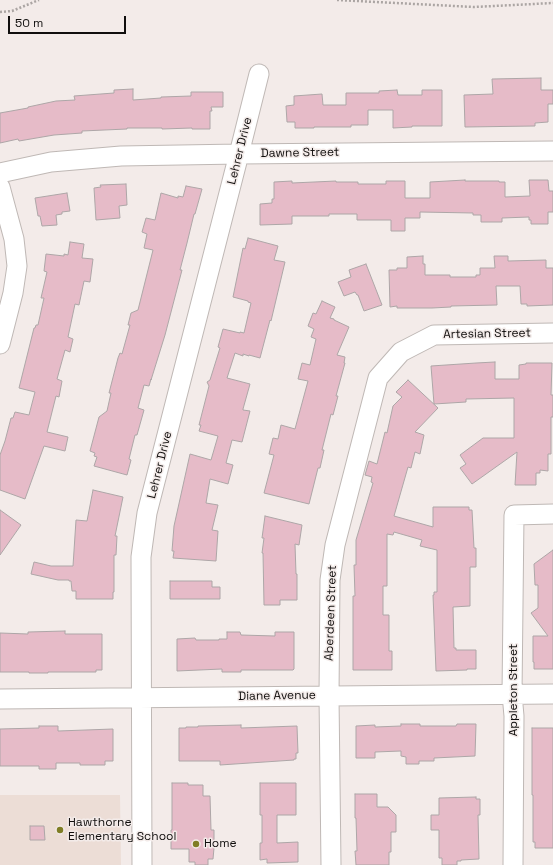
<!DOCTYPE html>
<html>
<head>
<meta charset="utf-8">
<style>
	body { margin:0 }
	#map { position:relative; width:553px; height:865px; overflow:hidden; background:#f3ebe9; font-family:"Space Grotesk",sans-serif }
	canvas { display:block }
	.scale { position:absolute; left:8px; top:16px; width:118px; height:18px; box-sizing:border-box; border:2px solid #100e0d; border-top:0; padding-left:5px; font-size:12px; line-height:14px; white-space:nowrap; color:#100e0d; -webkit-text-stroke:3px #f3ebe9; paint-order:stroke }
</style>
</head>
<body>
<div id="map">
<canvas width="553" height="865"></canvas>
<div class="scale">50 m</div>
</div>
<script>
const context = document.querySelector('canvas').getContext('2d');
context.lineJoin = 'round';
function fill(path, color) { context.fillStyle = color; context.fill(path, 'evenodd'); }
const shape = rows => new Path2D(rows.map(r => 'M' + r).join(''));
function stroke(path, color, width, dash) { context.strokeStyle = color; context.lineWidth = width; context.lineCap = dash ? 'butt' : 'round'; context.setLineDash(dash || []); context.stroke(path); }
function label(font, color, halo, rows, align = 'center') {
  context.font = font + ' "Space Grotesk",sans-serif'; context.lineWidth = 3; context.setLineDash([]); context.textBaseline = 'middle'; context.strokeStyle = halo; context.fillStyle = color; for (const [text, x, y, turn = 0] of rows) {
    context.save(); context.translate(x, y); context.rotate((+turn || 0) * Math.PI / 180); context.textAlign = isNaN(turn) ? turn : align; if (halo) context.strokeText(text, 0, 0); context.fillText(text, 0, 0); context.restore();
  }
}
fill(shape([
	[0,795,120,795,121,865,0,865]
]), '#ecddd6');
const building = shape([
	[541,78,541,90,553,90,553,104,548,104,548,122,535,123,535,126,465,127,464,95,493,94,492,79,541,78],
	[133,89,133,100,161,98,161,97,191,96,191,92,223,92,223,107,211,107,212,111,210,111,210,129,192,129,192,128,162,129,162,128,127,128,127,129,82,131,82,133,54,135,19,141,18,139,0,143,0,113,28,108,28,107,56,101,75,100,74,96,114,93,114,90,133,89],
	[397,90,398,95,422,95,422,90,442,90,442,126,412,126,412,127,393,128,393,110,368,110,368,125,351,125,351,127,314,127,314,128,295,128,295,122,287,122,286,106,294,105,294,96,322,94,323,105,346,105,346,93,379,93,379,91,397,90],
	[465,180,465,181,499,181,499,182,505,182,505,197,530,196,529,180,548,180,549,191,553,191,553,212,548,212,548,224,531,224,531,220,529,220,529,217,502,218,502,222,481,222,481,215,473,215,473,213,420,212,420,218,405,218,405,231,391,231,391,220,357,220,357,214,329,214,329,216,292,216,292,224,260,225,260,204,272,203,272,199,274,199,274,182,292,181,292,183,336,181,336,182,358,182,358,184,386,184,386,181,405,181,405,198,430,198,430,182,465,180],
	[126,184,127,205,119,206,120,218,96,220,94,188,101,187,100,185,126,184],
	[186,186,202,189,195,214,194,214,187,243,180,270,182,270,165,335,151,380,151,379,149,386,144,385,138,408,144,410,137,435,135,435,129,459,131,460,127,475,94,466,97,457,94,456,95,453,90,451,99,417,107,411,111,393,109,393,118,358,120,353,122,354,130,325,128,325,131,313,138,310,153,250,144,248,147,234,142,232,146,218,155,220,161,193,178,198,178,196,183,197,186,186],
	[67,193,70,211,62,212,62,214,56,215,57,225,42,226,40,216,38,216,35,198,67,193],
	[248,238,278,246,274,260,285,262,271,321,270,320,260,358,249,355,249,356,243,354,243,356,235,353,227,378,250,384,243,409,243,410,250,411,242,442,232,440,226,463,233,465,228,484,210,479,206,503,218,505,212,530,218,531,216,561,173,558,174,551,172,551,174,526,190,454,211,460,218,436,199,431,201,425,199,425,209,386,207,382,210,380,220,348,218,347,223,329,240,333,240,332,244,333,251,303,248,302,248,301,233,297,243,248,245,249,248,238],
	[70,242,84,244,82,258,93,259,90,282,84,281,79,305,75,304,68,337,73,339,70,352,65,350,57,379,62,381,59,397,56,396,47,432,68,437,65,451,44,446,25,499,0,490,0,455,5,441,11,418,13,418,15,412,29,415,35,392,19,388,34,328,35,328,36,325,38,325,44,298,41,298,47,272,44,271,46,254,64,256,64,254,68,255,70,242],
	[423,256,423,264,425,264,425,275,450,275,450,277,476,277,476,275,480,275,480,268,495,268,494,256,508,256,508,261,546,260,546,268,553,268,553,305,527,306,527,304,521,304,520,286,496,286,497,305,451,306,451,307,432,308,397,308,397,306,390,307,389,270,397,270,397,268,407,268,407,257,423,256],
	[366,264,382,305,364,311,358,295,357,295,355,292,344,296,338,282,351,277,349,270,366,264],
	[322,301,335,307,330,318,334,319,334,320,349,327,337,355,345,357,344,363,345,363,336,396,338,396,333,415,331,414,322,450,324,450,320,468,318,468,309,504,264,493,274,455,269,454,273,438,278,439,281,425,295,429,308,381,298,379,302,363,310,365,316,339,311,337,314,329,308,326,313,313,316,314,322,301],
	[495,362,495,379,519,379,519,365,526,364,526,363,552,363,551,395,553,395,553,417,551,417,551,454,548,454,548,471,540,470,540,473,536,473,536,485,515,485,517,452,472,484,460,468,466,464,460,455,483,438,514,438,514,398,466,399,466,402,434,404,431,366,476,363,495,362],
	[408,380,438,408,415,432,424,435,420,454,415,452,411,468,408,467,394,516,433,527,433,507,469,507,469,510,472,510,474,548,476,548,476,567,470,567,470,606,453,607,454,648,456,648,456,650,476,650,476,669,467,669,467,670,436,671,433,595,434,595,434,592,437,592,437,550,420,546,422,540,394,532,393,535,387,534,387,586,383,586,383,615,389,615,389,651,392,651,392,670,353,670,353,596,355,596,354,565,356,565,356,540,373,483,371,482,372,477,365,475,369,461,377,464,385,432,387,433,393,406,402,397,396,392,408,380],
	[93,490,123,497,115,536,117,536,116,555,114,555,114,592,113,592,113,599,76,599,76,591,72,591,71,581,69,581,69,580,58,580,31,574,34,562,51,566,73,566,76,520,87,521,93,490],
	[0,510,21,525,0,555,0,510],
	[265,516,302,525,299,545,295,544,296,574,297,574,297,600,280,600,280,605,264,605,263,553,262,553,264,538,262,538,265,516],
	[553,550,553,669,534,669,534,662,533,662,533,636,548,636,531,613,538,608,538,585,535,585,534,564,553,550],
	[170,581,212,581,212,587,220,587,220,599,170,599,170,581],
	[65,631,65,634,102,634,102,670,96,670,96,672,48,672,48,673,29,673,29,672,0,672,0,633,28,634,28,632,65,631],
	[227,632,240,632,241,635,275,636,275,632,294,632,294,669,293,670,241,670,241,672,222,672,222,669,177,671,177,639,195,638,196,640,219,640,219,639,227,639,227,632],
	[401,724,420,724,420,726,456,726,457,724,476,724,475,756,434,758,434,761,419,761,419,764,406,764,406,757,401,756,401,751,375,752,375,758,356,758,356,726,375,725,375,727,401,726,401,724],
	[241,725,241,728,297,726,298,753,296,753,296,759,294,759,294,760,220,765,220,761,179,761,179,728,186,728,186,727,198,727,198,726,241,725],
	[39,726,58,726,58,731,113,729,113,761,105,761,105,765,80,765,80,763,56,763,56,769,39,769,39,766,0,766,0,729,39,728,39,726],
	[532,728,553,728,553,848,535,848,535,842,533,842,533,795,532,795,532,728],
	[172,783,188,783,188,785,203,785,203,796,210,796,211,830,214,830,214,848,213,859,208,859,208,865,195,865,195,862,189,862,189,849,171,849,171,830,172,830,172,783],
	[260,783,296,783,296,815,277,815,277,843,298,842,298,862,267,863,267,859,260,860,260,843,262,843,262,815,260,815,260,783],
	[355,794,377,794,377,807,388,807,396,815,396,832,391,832,391,852,389,852,389,865,356,865,355,851,357,851,356,818,355,818,355,794],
	[476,797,476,799,480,799,480,815,478,815,479,859,461,860,461,861,457,861,457,865,442,865,442,858,439,858,439,830,431,830,431,815,439,815,439,798,476,797],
	[30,826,44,826,45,840,30,840,30,826]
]);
fill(building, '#e6bbc8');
stroke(building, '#ada6a7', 1);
const minor = shape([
	[0,173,51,162,121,156,239,154,553,151],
	[0,187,14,239,17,266,13,293,0,344],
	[0,699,553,694],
	[142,865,141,557,147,513,239,154,259,74],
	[331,865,329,696,330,580,335,545,378,378,401,352,434,335,553,333],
	[513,865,514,716,512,694,514,515,553,514]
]);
stroke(minor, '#bfb8b5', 21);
stroke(shape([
	[337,0,474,7,553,3],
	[0,12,12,11,39,0]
]), '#aba5a3', 2.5, [2, 2]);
stroke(minor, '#fff', 19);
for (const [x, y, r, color] of [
	[60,830,4,"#7f7d25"],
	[196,844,4,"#7f7d25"]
]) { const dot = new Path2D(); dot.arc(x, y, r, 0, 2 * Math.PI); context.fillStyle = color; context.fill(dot); stroke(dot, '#f3ebe9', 1.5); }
label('12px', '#100e0d', '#f3ebe9', [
	["Lehrer Drive",240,151,-76],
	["Dawne Street",300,153,-1],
	["Artesian Street",487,334,-1],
	["Lehrer Drive",160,465,-76],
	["Aberdeen Street",331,613,-88],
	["Appleton Street",514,690,-90],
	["Diane Avenue",277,696,-1]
]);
label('12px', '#100e0d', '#f3ebe9', [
	["Hawthorne",68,823],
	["Elementary School",68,837],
	["Home",204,844]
], 'left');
</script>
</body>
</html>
